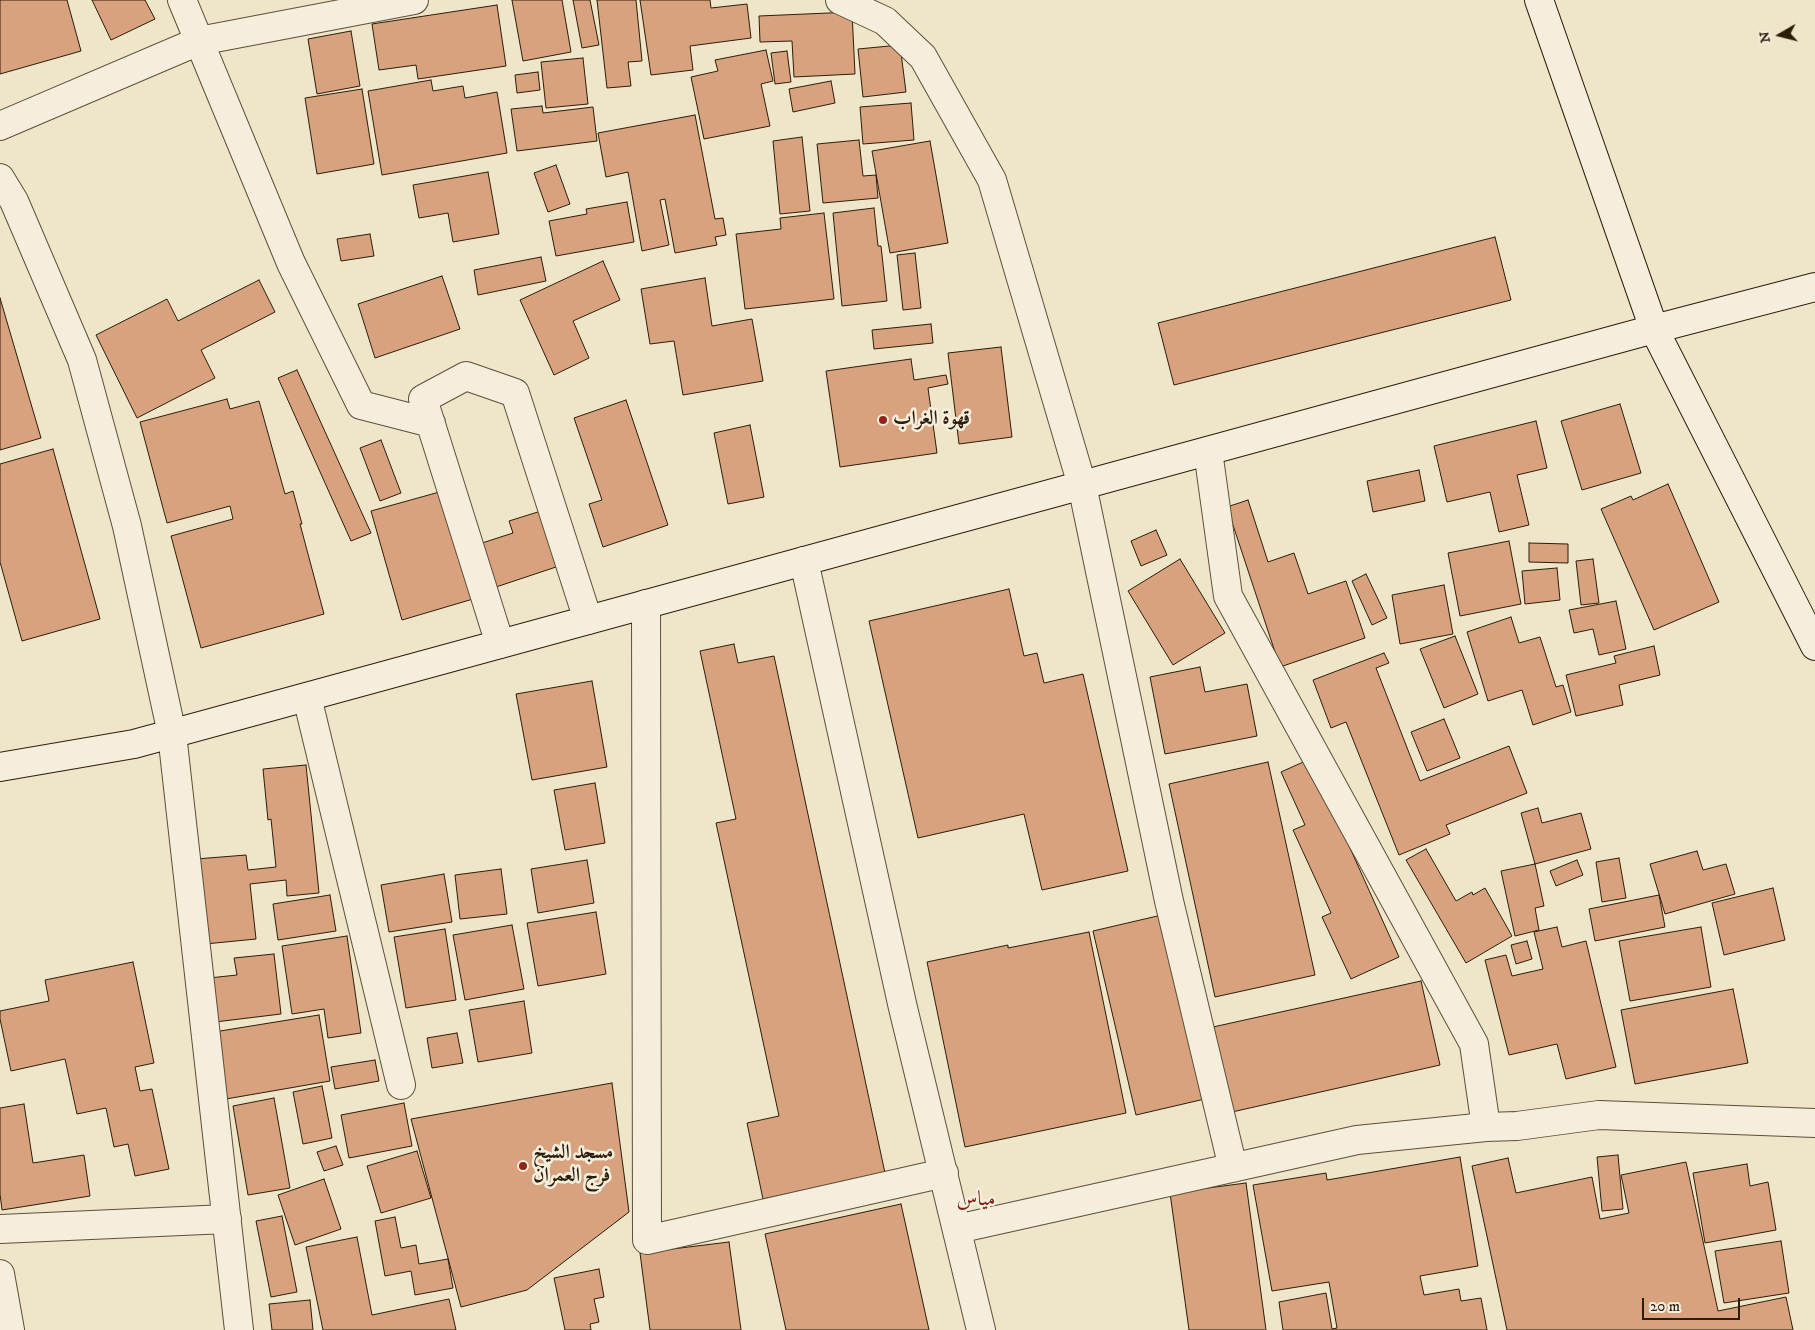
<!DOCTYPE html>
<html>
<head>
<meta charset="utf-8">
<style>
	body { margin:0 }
	#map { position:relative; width:1815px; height:1330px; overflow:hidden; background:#efe5c9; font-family:"IM FELL DW Pica",serif }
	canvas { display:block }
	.north { position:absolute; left:1755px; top:10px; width:50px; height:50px; -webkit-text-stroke:4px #f5eedc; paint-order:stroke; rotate:262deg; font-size:14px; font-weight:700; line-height:20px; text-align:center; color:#2c1d09 }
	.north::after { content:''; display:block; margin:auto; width:18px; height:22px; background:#2c1d09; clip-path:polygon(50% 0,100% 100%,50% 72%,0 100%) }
	.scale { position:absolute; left:1642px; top:1298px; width:98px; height:22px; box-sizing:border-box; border:2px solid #2c1d09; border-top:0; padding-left:6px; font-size:15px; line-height:18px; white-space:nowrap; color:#2c1d09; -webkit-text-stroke:4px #f5eedc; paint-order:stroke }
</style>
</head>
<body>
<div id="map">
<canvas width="1815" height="1330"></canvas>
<div class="north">N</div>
<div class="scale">20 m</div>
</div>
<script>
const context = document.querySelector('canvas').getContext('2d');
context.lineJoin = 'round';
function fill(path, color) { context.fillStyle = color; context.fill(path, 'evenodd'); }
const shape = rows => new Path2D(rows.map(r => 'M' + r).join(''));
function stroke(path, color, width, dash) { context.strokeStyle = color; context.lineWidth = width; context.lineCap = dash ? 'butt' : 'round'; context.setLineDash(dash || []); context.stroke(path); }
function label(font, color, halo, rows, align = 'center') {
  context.font = font + ' "IM FELL DW Pica",Amiri,serif'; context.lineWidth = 5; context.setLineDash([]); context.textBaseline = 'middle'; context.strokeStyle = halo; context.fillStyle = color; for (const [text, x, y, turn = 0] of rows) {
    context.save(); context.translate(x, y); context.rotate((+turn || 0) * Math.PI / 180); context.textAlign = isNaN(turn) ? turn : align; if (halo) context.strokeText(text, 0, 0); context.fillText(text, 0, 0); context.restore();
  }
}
const building = shape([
	[0,0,67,0,81,51,0,74,0,0],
	[92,0,145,0,155,19,111,40,92,0],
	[512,0,562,0,571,52,523,61,512,0],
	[573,0,590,0,599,45,582,48,573,0],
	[597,0,636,0,642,61,628,62,631,86,607,88,597,0],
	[640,0,710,0,711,8,747,4,751,38,690,46,693,70,651,75,640,0],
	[497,5,506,66,418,79,416,65,379,70,372,24,497,5],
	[852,12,855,74,794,77,792,41,760,42,759,16,852,12],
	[351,31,360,86,317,94,308,39,351,31],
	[900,45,906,92,863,97,858,49,900,45],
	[766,50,773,81,761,84,770,126,704,139,691,77,718,71,715,60,766,50],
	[787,51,791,82,775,84,771,53,787,51],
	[583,58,588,104,546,108,541,62,583,58],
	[538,72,540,90,517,93,515,75,538,72],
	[431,80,433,91,463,86,465,98,497,92,507,153,382,175,368,91,431,80],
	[831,81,835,103,793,112,789,89,831,81],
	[362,89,374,164,317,174,305,98,362,89],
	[911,103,914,140,863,144,860,107,911,103],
	[542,106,543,113,593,107,597,141,517,151,511,109,542,106],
	[695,115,715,219,723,218,726,235,715,237,717,245,675,253,665,199,660,200,669,245,642,251,628,172,606,177,598,133,695,115],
	[802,137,810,211,780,214,773,141,802,137],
	[859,140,863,176,876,175,878,198,823,203,817,144,859,140],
	[930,141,948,243,890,253,872,151,930,141],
	[556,165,570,204,548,212,534,173,556,165],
	[488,172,499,234,453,242,448,213,419,218,413,185,488,172],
	[627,202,634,242,556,256,549,221,587,214,586,209,627,202],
	[874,208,878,246,881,246,887,301,842,306,833,213,874,208],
	[824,213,834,299,745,309,736,234,781,229,780,218,824,213],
	[370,234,374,256,341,261,337,239,370,234],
	[1495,237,1511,300,1174,385,1158,323,1495,237],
	[915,253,921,308,903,310,897,255,915,253],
	[541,257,546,281,478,295,474,270,541,257],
	[603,261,620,300,573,321,589,358,554,375,520,300,603,261],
	[442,276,460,329,375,358,358,304,442,276],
	[705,278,712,326,752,319,763,381,683,395,674,341,650,344,641,289,705,278],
	[259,280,275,312,201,350,215,378,137,418,96,335,167,299,178,321,259,280],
	[0,298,41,438,0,450,0,298],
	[931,324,933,343,874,349,872,330,931,324],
	[1001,347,1012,437,959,444,948,353,1001,347],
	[911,359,914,380,946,375,948,384,928,388,937,453,840,467,826,371,911,359],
	[297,370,371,533,351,541,278,378,297,370],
	[227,399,230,409,259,401,285,494,293,491,302,524,300,524,324,614,201,648,171,536,233,519,230,506,167,523,140,422,227,399],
	[626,400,668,525,603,547,589,504,602,500,574,418,626,400],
	[1620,404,1641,473,1582,490,1561,421,1620,404],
	[1536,421,1547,468,1517,475,1529,525,1499,532,1490,492,1447,502,1434,446,1536,421],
	[750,425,764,497,728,504,714,433,750,425],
	[381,440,401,493,380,501,360,448,381,440],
	[53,449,100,619,22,641,0,562,0,464,53,449],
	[1419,470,1425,501,1373,512,1367,481,1419,470],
	[1668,484,1719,602,1654,630,1601,509,1631,496,1633,500,1668,484],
	[443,491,473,599,402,620,371,511,443,491],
	[1248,500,1268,562,1294,553,1308,594,1346,581,1365,638,1280,667,1227,507,1248,500],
	[541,511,559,566,493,588,479,544,513,533,509,521,541,511],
	[1156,530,1167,555,1141,566,1131,541,1156,530],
	[1509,541,1521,604,1460,616,1448,553,1509,541],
	[1529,543,1568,544,1568,563,1529,562,1529,543],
	[1180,559,1225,633,1173,665,1128,591,1180,559],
	[1593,559,1599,603,1581,605,1576,561,1593,559],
	[1557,568,1560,600,1525,604,1522,571,1557,568],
	[1366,574,1387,618,1372,625,1352,581,1366,574],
	[1444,585,1453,634,1400,644,1392,595,1444,585],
	[1009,589,1024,656,1037,653,1044,683,1083,674,1128,871,1042,890,1024,814,918,838,869,621,1009,589],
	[1616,601,1626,649,1599,655,1593,629,1574,633,1569,610,1616,601],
	[1511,617,1519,643,1540,637,1556,687,1563,685,1571,712,1533,725,1522,690,1488,701,1467,632,1511,617],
	[1455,636,1478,694,1444,708,1420,649,1455,636],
	[734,644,738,663,774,656,885,1173,763,1199,747,1123,779,1116,716,823,736,819,700,651,734,644],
	[1654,646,1660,675,1619,685,1623,705,1576,716,1566,675,1616,663,1614,656,1654,646],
	[1384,653,1389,663,1376,668,1420,781,1509,746,1527,793,1446,825,1450,834,1399,855,1346,722,1331,728,1313,680,1384,653],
	[1200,667,1205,692,1247,684,1257,736,1165,754,1150,677,1200,667],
	[592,681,607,767,532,780,516,694,592,681],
	[1444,719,1460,758,1427,771,1411,732,1444,719],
	[1310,759,1399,957,1351,979,1322,917,1331,913,1293,830,1305,825,1281,772,1310,759],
	[1268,762,1315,975,1215,997,1169,784,1268,762],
	[306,765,319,893,287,896,286,880,250,884,256,939,205,944,196,859,246,855,248,870,276,867,271,819,268,820,263,769,306,765],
	[595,783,605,843,565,850,554,790,595,783],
	[1538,808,1542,823,1581,813,1591,849,1535,864,1521,813,1538,808],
	[1426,849,1456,901,1472,892,1473,895,1485,888,1512,936,1466,963,1406,860,1426,849],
	[1697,851,1703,870,1726,864,1735,894,1665,914,1650,864,1697,851],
	[1619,858,1626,898,1602,902,1596,862,1619,858],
	[587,860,594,903,538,913,531,869,587,860],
	[1577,860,1583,875,1556,886,1550,871,1577,860],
	[1535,864,1544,906,1535,908,1539,930,1515,936,1501,871,1535,864],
	[501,869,507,914,460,919,455,875,501,869],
	[444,874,452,922,389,932,381,885,444,874],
	[1773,888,1785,940,1724,955,1712,903,1773,888],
	[330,895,336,931,278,940,273,904,330,895],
	[1659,895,1665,927,1595,941,1589,909,1659,895],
	[596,912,606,974,538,986,527,923,596,912],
	[1166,914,1209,1098,1136,1115,1093,931,1166,914],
	[512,925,524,989,465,1000,453,935,512,925],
	[1557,927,1562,947,1586,941,1616,1067,1566,1079,1557,1044,1509,1055,1485,960,1506,955,1512,976,1543,969,1534,932,1557,927],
	[1701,927,1711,987,1630,1001,1619,941,1701,927],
	[445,929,456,1000,406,1008,394,937,445,929],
	[1089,932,1126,1113,965,1147,927,962,1008,945,1008,948,1089,932],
	[347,936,361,1033,328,1038,324,1009,292,1014,282,946,347,936],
	[1527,941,1532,959,1516,964,1511,945,1527,941],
	[274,954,281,1014,215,1022,209,978,237,975,234,958,274,954],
	[133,962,154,1063,135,1067,140,1091,152,1089,169,1169,135,1176,128,1144,114,1147,106,1108,77,1114,65,1059,11,1071,0,1019,0,1011,49,1001,45,980,133,962],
	[1421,981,1440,1065,1232,1112,1213,1027,1421,981],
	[1733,989,1748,1063,1635,1084,1621,1010,1733,989],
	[524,1001,532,1053,478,1062,469,1010,524,1001],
	[319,1015,330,1081,226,1099,214,1032,319,1015],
	[457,1033,463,1063,432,1068,427,1038,457,1033],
	[375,1060,379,1081,335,1089,331,1067,375,1060],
	[612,1083,629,1212,527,1290,461,1307,411,1119,612,1083],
	[322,1086,332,1138,303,1144,293,1092,322,1086],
	[274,1098,290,1188,248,1195,233,1106,274,1098],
	[404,1103,412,1146,349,1158,341,1115,404,1103],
	[24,1104,33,1163,84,1155,90,1196,2,1210,0,1194,0,1108,24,1104],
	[336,1146,343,1165,324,1171,317,1152,336,1146],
	[417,1151,431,1198,381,1213,367,1166,417,1151],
	[1618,1155,1623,1209,1602,1211,1597,1157,1618,1155],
	[1460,1157,1478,1266,1420,1276,1424,1295,1459,1289,1461,1301,1481,1298,1487,1330,1283,1330,1279,1302,1326,1293,1332,1329,1337,1328,1329,1282,1272,1291,1253,1185,1326,1173,1327,1180,1460,1157],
	[1508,1158,1516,1193,1592,1177,1600,1219,1629,1213,1621,1175,1686,1162,1718,1311,1786,1297,1793,1330,1507,1330,1472,1166,1508,1158],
	[1747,1164,1750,1186,1768,1182,1776,1230,1705,1243,1693,1173,1747,1164],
	[324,1179,341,1229,295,1245,278,1195,324,1179],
	[1246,1183,1266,1330,1189,1330,1170,1193,1246,1183],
	[901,1204,929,1330,786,1330,765,1234,901,1204],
	[282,1216,297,1292,271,1297,256,1221,282,1216],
	[395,1217,401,1248,416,1245,419,1264,448,1259,453,1288,415,1295,411,1271,385,1276,375,1221,395,1217],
	[357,1237,372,1315,449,1299,456,1330,323,1330,306,1247,357,1237],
	[1781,1241,1789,1293,1724,1303,1715,1251,1781,1241],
	[729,1242,741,1330,650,1330,640,1253,729,1242],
	[599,1269,604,1297,594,1299,599,1322,590,1324,591,1330,565,1330,554,1278,599,1269],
	[310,1300,313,1330,272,1330,269,1304,310,1300]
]);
fill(building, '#d8a27f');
stroke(building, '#2c1d09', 1);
const street = shape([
	[182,0,291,263,361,405,431,423],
	[840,0,885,21,923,57,992,180,1082,485,1169,901,1233,1168],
	[0,126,199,41,414,0],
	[0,178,14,201,82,360,127,526,172,734,239,1330],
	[1208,451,1228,596,1474,1044,1486,1127],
	[804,561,903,1008,981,1330],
	[646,604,647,1240,944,1173],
	[500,644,423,399,466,376,515,393,588,620],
	[307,697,401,1085],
	[0,1229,227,1219],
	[957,1229,1357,1140,1486,1127,1517,1126,1599,1115,1815,1123],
	[0,1274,10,1330]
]);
const secondary = shape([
	[1539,0,1654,329,1815,646],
	[0,767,134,744,1654,329,1815,287]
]);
stroke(street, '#5d4f39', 30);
stroke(secondary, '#2c1d09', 30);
stroke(street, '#f5eedc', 28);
stroke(secondary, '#f5eedc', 28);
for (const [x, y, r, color] of [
	[883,420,5,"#8f2418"],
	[523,1166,5,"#8f2418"]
]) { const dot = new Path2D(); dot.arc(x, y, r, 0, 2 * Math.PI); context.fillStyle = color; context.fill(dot); stroke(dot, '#f5eedc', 2); }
label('bold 20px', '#2c1d09', '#f5eedc', [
	["قهوة الغراب",893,420],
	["مسجد الشيخ",533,1154],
	["فرج العمران",533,1177]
], 'left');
label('21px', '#7a1f14', '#f5eedc', [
	["مياس",976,1201]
]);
</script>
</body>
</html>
